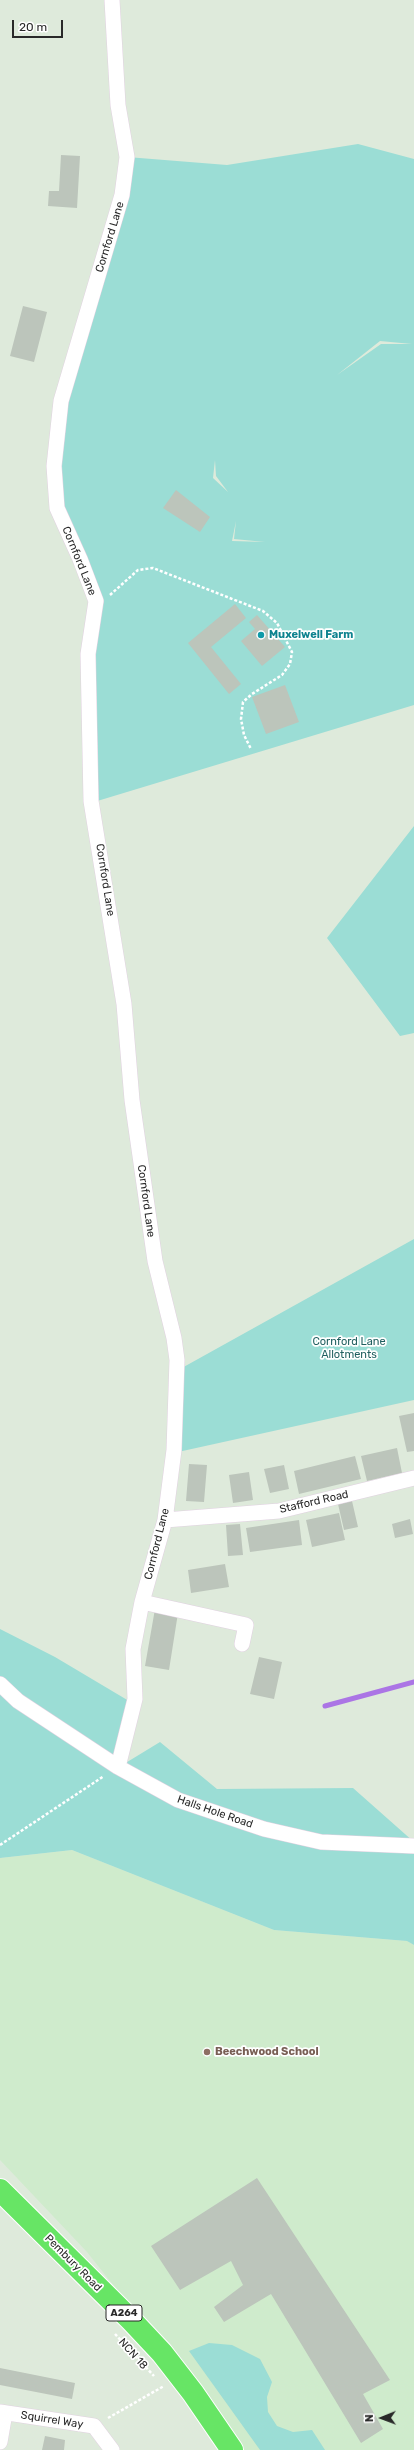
<!DOCTYPE html>
<html>
<head>
<meta charset="utf-8">
<style>
	body { margin:0 }
	#map { position:relative; width:414px; height:2450px; overflow:hidden; background:#deeadb; font-family:Rubik,sans-serif }
	canvas { display:block }
	.north { position:absolute; left:362px; top:2398px; width:40px; height:40px; -webkit-text-stroke:3px #fff; paint-order:stroke; rotate:269deg; font-size:11px; font-weight:700; line-height:16px; text-align:center; color:#292929 }
	.north::after { content:''; display:block; margin:auto; width:14px; height:18px; background:#292929; clip-path:polygon(50% 0,100% 100%,50% 72%,0 100%) }
	.scale { position:absolute; left:12px; top:20px; width:51px; height:18px; box-sizing:border-box; border:2px solid #292929; border-top:0; padding-left:5px; font-size:12px; line-height:14px; white-space:nowrap; color:#292929; -webkit-text-stroke:3px #fff; paint-order:stroke }
</style>
</head>
<body>
<div id="map">
<canvas width="414" height="2450"></canvas>
<div class="north">N</div>
<div class="scale">20 m</div>
</div>
<script>
const context = document.querySelector('canvas').getContext('2d');
context.lineJoin = 'round';
function fill(path, color) { context.fillStyle = color; context.fill(path, 'evenodd'); }
const shape = rows => new Path2D(rows.map(r => 'M' + r).join(''));
function stroke(path, color, width, dash) { context.strokeStyle = color; context.lineWidth = width; context.lineCap = dash ? 'butt' : 'round'; context.setLineDash(dash || []); context.stroke(path); }
function label(font, color, halo, rows, align = 'center') {
  context.font = font + ' Rubik,sans-serif'; context.lineWidth = 3.5; context.setLineDash([]); context.textBaseline = 'middle'; context.strokeStyle = halo; context.fillStyle = color; for (const [text, x, y, turn = 0] of rows) {
    context.save(); context.translate(x, y); context.rotate((+turn || 0) * Math.PI / 180); context.textAlign = isNaN(turn) ? turn : align; if (halo) context.strokeText(text, 0, 0); context.fillText(text, 0, 0); context.restore();
  }
}
fill(shape([
	[72,1850,274,1930,407,1941,414,1945,414,2450,237,2450,194,2387,87,2252,0,2160,0,1858]
]), '#cfebcc');
fill(shape([
	[358,144,414,159,414,705,94,802,96,601,57,508,61,401,127,157,227,165],
	[380,341,412,344,381,344,337,375],
	[215,460,216,476,228,492,213,478],
	[236,521,234,539,265,542,232,541],
	[414,826,414,1033,400,1036,327,938],
	[414,1239,414,1400,178,1452,180,1369],
	[0,1629,55,1657,134,1704,119,1767,160,1742,217,1789,353,1788,414,1842,414,1945,407,1941,274,1930,72,1850,0,1858],
	[209,2343,232,2345,260,2359,272,2382,267,2397,268,2412,277,2426,293,2432,312,2430,325,2450,260,2450,189,2351]
]), '#9bddd5');
stroke(shape([
	[325,1706,414,1682]
]), '#ab75e5', 5);
fill(shape([
	[61,155,80,156,77,208,48,206,49,191,59,191],
	[23,306,47,312,34,362,10,356],
	[176,490,210,517,200,532,163,508],
	[235,604,246,618,211,647,241,684,229,694,188,643],
	[257,615,285,647,262,666,241,641,255,629,249,622],
	[285,685,299,722,266,734,252,697],
	[414,1413,414,1451,407,1452,399,1416],
	[397,1448,402,1473,367,1481,361,1456],
	[355,1456,361,1479,299,1494,294,1471],
	[189,1464,207,1465,204,1502,186,1501],
	[284,1465,289,1489,270,1493,264,1469],
	[249,1472,253,1500,233,1503,229,1475],
	[352,1501,358,1527,344,1530,338,1504],
	[339,1513,345,1540,312,1547,306,1520],
	[410,1519,413,1534,395,1538,392,1524],
	[299,1520,302,1545,250,1552,246,1528],
	[240,1524,243,1555,228,1556,226,1525],
	[225,1564,229,1587,191,1593,188,1570],
	[155,1609,178,1613,169,1670,145,1666],
	[259,1657,282,1662,274,1699,250,1694],
	[257,2178,390,2380,363,2394,383,2429,361,2443,271,2294,224,2322,214,2307,243,2285,231,2261,180,2290,151,2246],
	[0,2368,75,2383,72,2399,0,2385],
	[45,2436,65,2440,64,2450,42,2450]
]), '#bcc5bb');
const minor = shape([
	[112,0,118,105,127,157,122,195,61,401,54,466,57,508,80,559,96,601,88,654,91,801,124,1004,132,1100,155,1261,174,1338,177,1360,174,1450,165,1520,142,1602,133,1649,135,1699,118,1767],
	[165,1520,279,1511,414,1478],
	[142,1602,246,1625,242,1644],
	[0,1684,18,1701,118,1767,178,1800,264,1829,321,1842,414,1846],
	[0,2412,94,2426,112,2450],
	[0,2442,5,2413]
]);
const primary = shape([
	[0,2190,132,2321,162,2353,193,2393,232,2450]
]);
stroke(minor, '#e0d1e0', 16);
stroke(primary, '#fff', 24);
stroke(shape([
	[110,595,138,570,153,568,263,611,277,623,292,652,290,664,282,675,252,694,243,702,241,719,244,735,251,749],
	[0,1845,104,1776],
	[115,2334,154,2376],
	[108,2418,164,2386]
]), '#fff', 2.5, [3, 2]);
stroke(minor, '#fff', 15);
stroke(primary, '#67e565', 22);
for (const [x, y, r, color] of [
	[261,635,4,"#0f9aa8"],
	[207,2052,4,"#8d6e63"]
]) { const dot = new Path2D(); dot.arc(x, y, r, 0, 2 * Math.PI); context.fillStyle = color; context.fill(dot); stroke(dot, '#fff', 1.5); }
for (const [x, y, w] of [
	[124,2313,36]
]) { const box = new Path2D(); box.roundRect(x - w / 2, y - 8, w, 16, 3); context.fillStyle = '#fff'; context.fill(box); stroke(box, '#292929', 1); }
label('bold 10px', '#292929', null, [
	["A264",124,2313]
]);
label('11px', '#292929', '#fff', [
	["Cornford Lane",110,237,-73],
	["Cornford Lane",79,561,68],
	["Cornford Lane",105,880,81],
	["Cornford Lane",146,1201,82],
	["Stafford Road",314,1502,-13],
	["Cornford Lane",157,1544,-76],
	["Halls Hole Road",215,1812,19],
	["Pembury Road",73,2263,45],
	["NCN 18",133,2354,48],
	["Squirrel Way",52,2420,9]
]);
label('bold 11px', '#0d838f', '#fff', [
	["Muxelwell Farm",269,635]
], 'left');
label('11px', '#1f5f5f', '#fff', [
	["Cornford Lane",349,1342],
	["Allotments",349,1355]
]);
label('bold 11px', '#785e54', '#fff', [
	["Beechwood School",215,2052]
], 'left');
</script>
</body>
</html>
